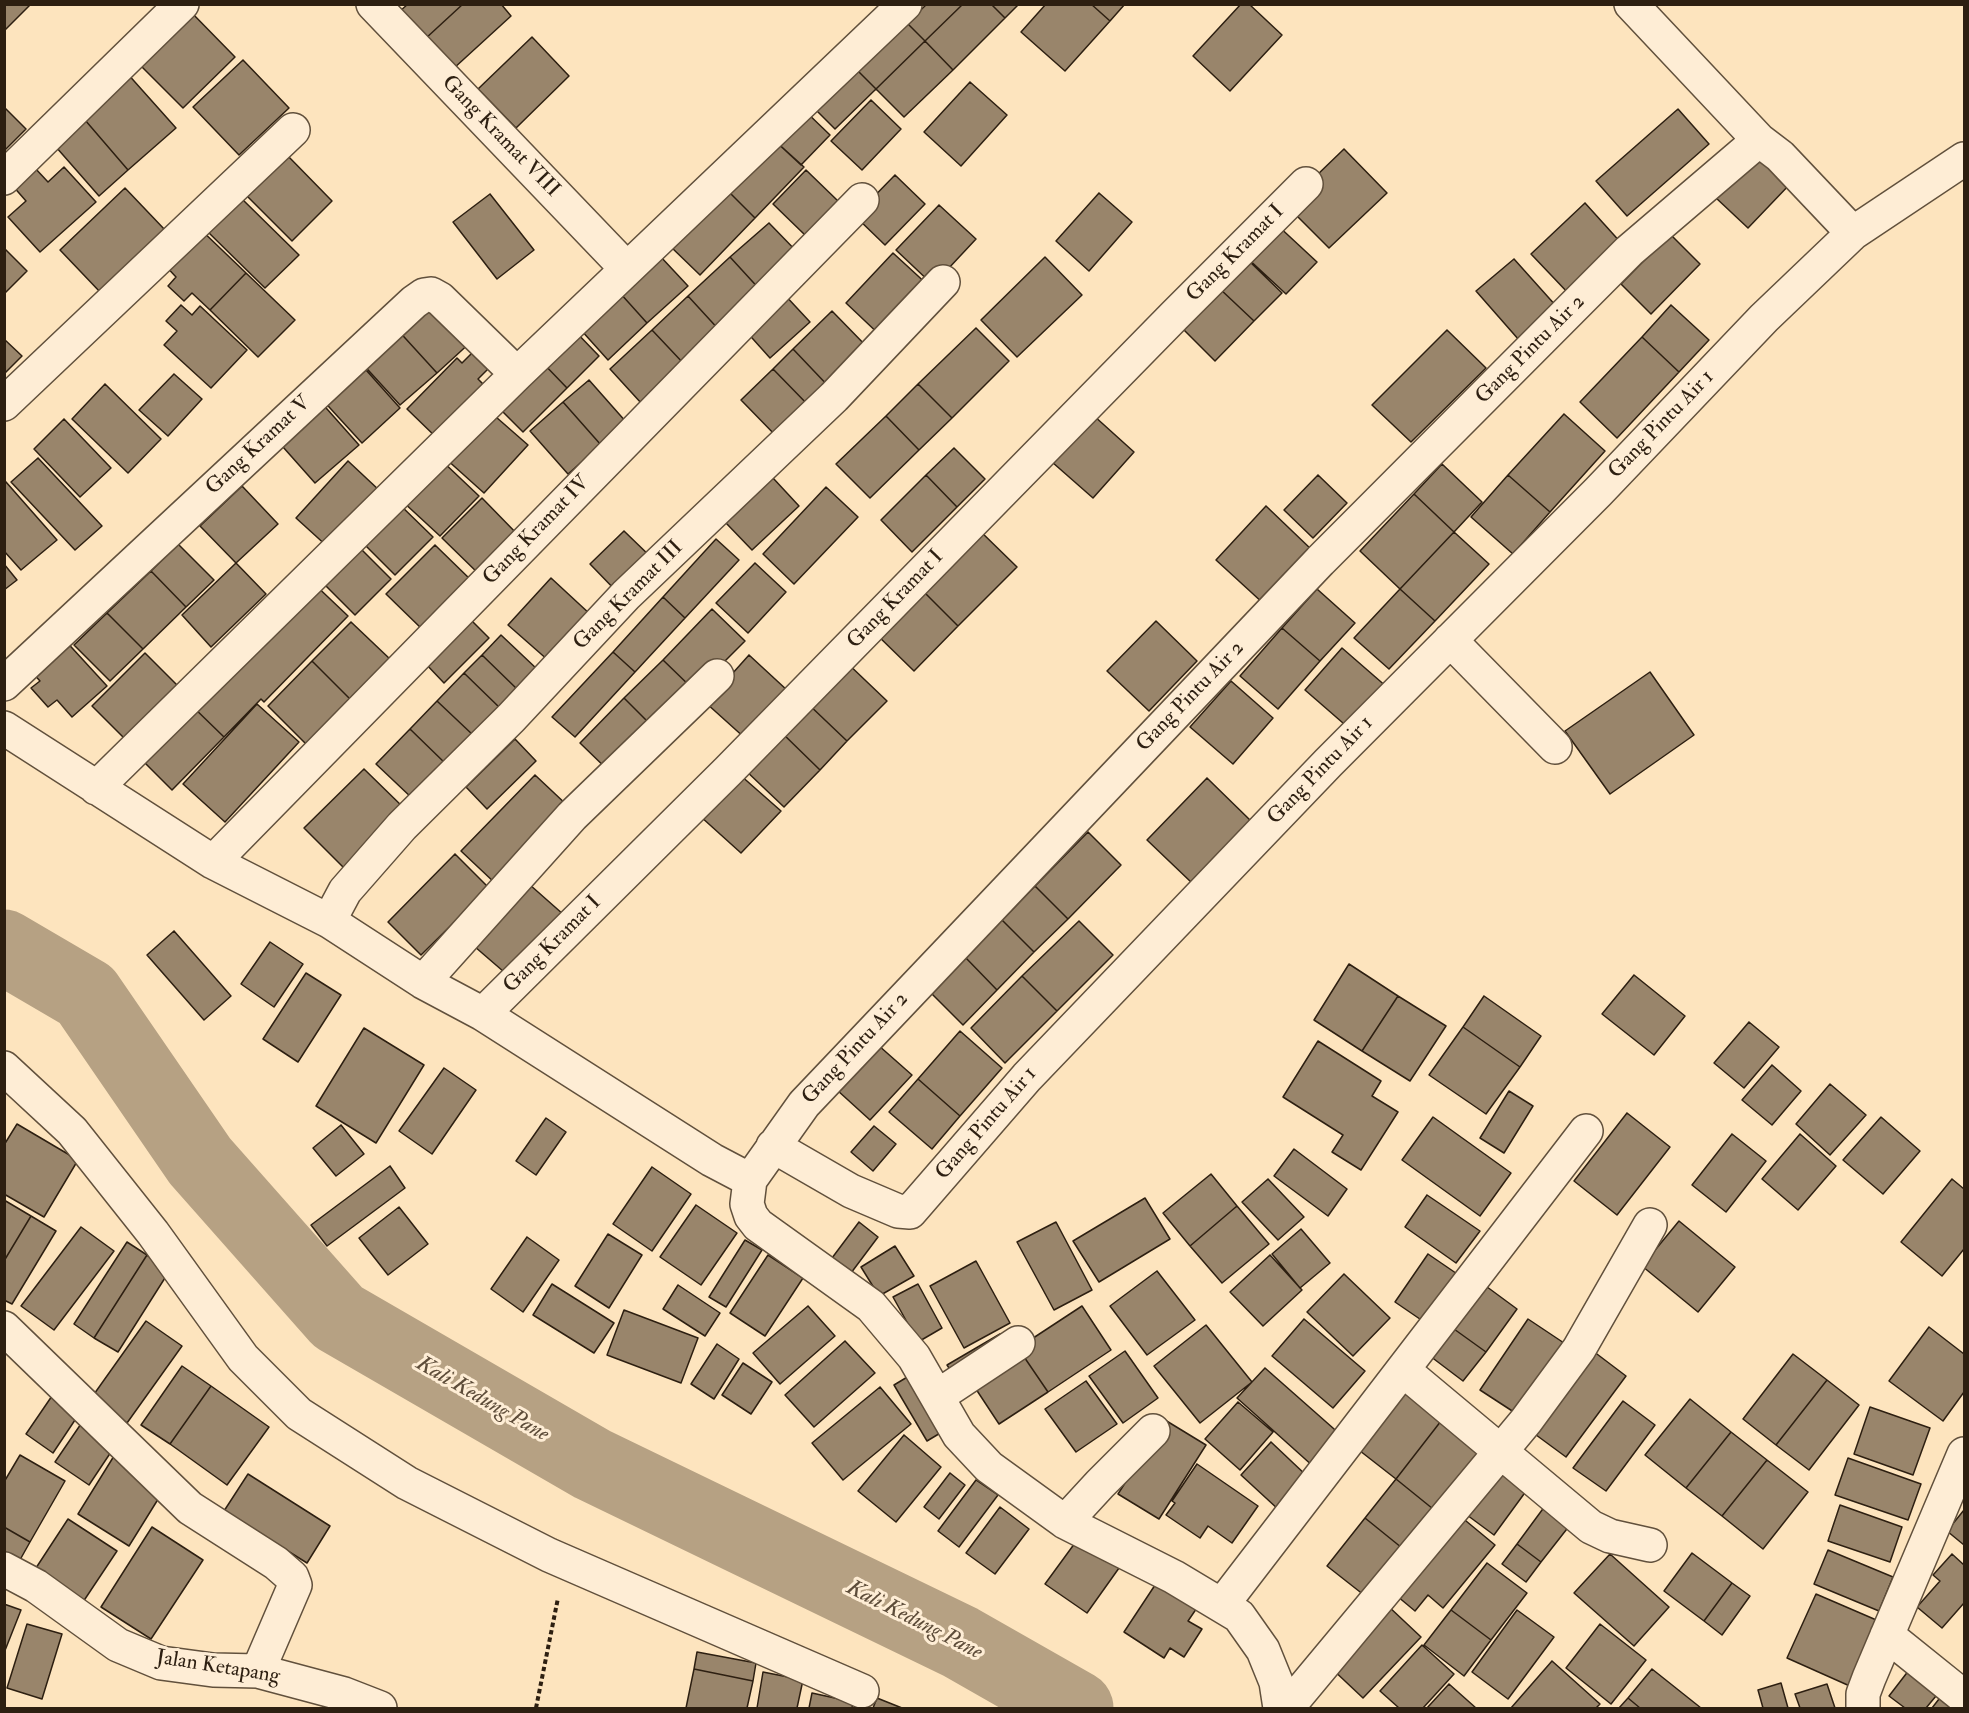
<!DOCTYPE html>
<html>
<head>
<meta charset="utf-8">
<style>
	body { margin:0 }
	#map { position:relative; width:1969px; height:1713px; overflow:hidden; background:#fde4be; font-family:"IM FELL Double Pica",serif }
	canvas { display:block }
	.frame { position:absolute; inset:0; border:6px solid #2d1f11; pointer-events:none }
</style>
</head>
<body>
<div id="map">
<canvas width="1969" height="1713"></canvas>
<div class="frame"></div>
</div>
<script>
const context = document.querySelector('canvas').getContext('2d');
context.lineJoin = 'round';
const shape = rows => new Path2D(rows.map(r => 'M' + r).join(''));
function stroke(path, color, width, dash) { context.strokeStyle = color; context.lineWidth = width; context.lineCap = dash ? 'butt' : 'round'; context.setLineDash(dash || []); context.stroke(path); }
function fill(path, color) { context.fillStyle = color; context.fill(path, 'evenodd'); }
function label(font, color, halo, rows, align = 'center') {
  context.font = font + ' "IM FELL Double Pica",serif'; context.lineWidth = 6; context.setLineDash([]); context.textBaseline = 'middle'; context.strokeStyle = halo; context.fillStyle = color; for (const [text, x, y, turn = 0] of rows) {
    context.save(); context.translate(x, y); context.rotate((+turn || 0) * Math.PI / 180); context.textAlign = isNaN(turn) ? turn : align; if (halo) context.strokeText(text, 0, 0); context.fillText(text, 0, 0); context.restore();
  }
}
stroke(shape([
	[4,947,86,995,200,1161,338,1317,592,1464,960,1642,1076,1708]
]), '#b6a183', 75);
const building = shape([
	[4,4,31,4,4,31,4,4],
	[408,4,463,4,425,39,400,11,408,4],
	[463,4,501,4,511,16,453,69,425,39,463,4],
	[927,4,963,4,925,41,907,23,927,4],
	[963,4,991,4,1005,18,953,70,925,41,963,4],
	[991,4,1019,4,1005,18,991,4],
	[1046,4,1091,4,1110,21,1065,71,1021,32,1046,4],
	[1091,4,1125,4,1110,21,1091,4],
	[1241,4,1249,4,1282,35,1230,91,1193,56,1241,4],
	[189,10,235,57,183,108,137,62,189,10],
	[907,23,925,41,876,89,858,71,907,23],
	[532,37,569,76,516,128,478,89,532,37],
	[925,41,953,70,904,117,876,89,925,41],
	[243,60,289,108,239,155,193,107,243,60],
	[858,71,876,89,835,129,817,111,858,71],
	[126,72,176,128,128,170,79,113,126,72],
	[970,82,1007,115,961,166,924,132,970,82],
	[871,100,901,129,862,170,831,141,871,100],
	[4,107,26,129,6,149,4,148,4,107],
	[802,108,830,135,801,165,773,139,802,108],
	[1678,109,1709,144,1627,216,1596,181,1678,109],
	[79,113,128,170,99,196,49,139,79,113],
	[773,139,804,167,755,218,725,188,773,139],
	[1344,149,1387,193,1329,248,1286,205,1344,149],
	[1757,151,1791,183,1748,228,1715,197,1757,151],
	[287,155,332,201,292,241,247,196,287,155],
	[34,167,48,182,64,167,96,202,40,252,8,217,26,201,12,185,34,167],
	[806,170,838,201,805,235,773,204,806,170],
	[895,175,925,204,885,245,855,216,895,175],
	[125,188,166,231,101,293,60,250,125,188],
	[725,188,755,218,700,275,670,246,725,188],
	[1099,193,1132,222,1089,271,1056,241,1099,193],
	[490,194,534,250,497,279,453,222,490,194],
	[241,198,299,255,265,288,207,231,241,198],
	[1585,203,1623,245,1570,295,1531,254,1585,203],
	[939,205,976,239,933,285,896,250,939,205],
	[769,223,802,257,763,293,730,257,769,223],
	[1275,223,1317,262,1286,294,1244,255,1275,223],
	[197,226,246,273,210,310,192,293,184,301,168,286,176,277,162,262,197,226],
	[1670,234,1700,264,1651,314,1621,284,1670,234],
	[4,248,27,271,4,294,4,248],
	[893,253,930,287,883,338,846,303,893,253],
	[660,256,688,286,647,323,620,293,660,256],
	[730,257,763,293,721,332,688,296,730,257],
	[1045,257,1082,295,1017,357,981,320,1045,257],
	[1247,259,1282,293,1254,321,1219,288,1247,259],
	[1514,259,1557,307,1519,340,1476,291,1514,259],
	[246,273,295,320,258,357,210,310,246,273],
	[1219,288,1254,321,1215,361,1181,327,1219,288],
	[620,293,647,323,608,360,581,330,620,293],
	[783,293,810,322,770,358,744,329,783,293],
	[430,295,473,340,437,373,395,327,430,295],
	[688,296,721,332,685,365,652,330,688,296],
	[181,305,192,315,200,306,247,350,211,388,164,345,177,331,166,321,181,305],
	[1671,305,1709,340,1679,372,1642,337,1671,305],
	[832,311,871,351,832,390,793,349,832,311],
	[395,327,437,373,400,405,359,360,395,327],
	[572,328,599,356,567,388,540,360,572,328],
	[976,328,1009,361,952,418,918,384,976,328],
	[652,330,685,365,642,404,610,369,652,330],
	[1447,330,1486,368,1411,442,1372,405,1447,330],
	[1642,337,1679,372,1617,438,1580,402,1642,337],
	[4,339,22,356,4,374,4,339],
	[479,346,495,362,478,379,489,390,440,441,407,409,457,358,462,363,479,346],
	[793,349,832,390,812,409,773,369,793,349],
	[540,360,567,388,523,432,495,404,540,360],
	[358,361,400,408,362,443,319,396,358,361],
	[773,369,812,409,780,440,741,400,773,369],
	[174,374,202,399,168,436,139,410,174,374],
	[589,380,627,423,601,445,563,402,589,380],
	[105,384,161,439,128,473,72,419,105,384],
	[918,384,952,418,919,450,886,416,918,384],
	[319,400,359,445,315,483,275,438,319,400],
	[563,402,601,445,568,474,530,431,563,402],
	[488,410,528,445,484,493,445,458,488,410],
	[1564,414,1605,451,1550,512,1508,475,1564,414],
	[1093,415,1134,452,1093,498,1052,462,1093,415],
	[886,416,919,450,870,498,836,464,886,416],
	[64,419,111,468,80,497,34,449,64,419],
	[954,448,985,479,957,507,926,475,954,448],
	[38,458,102,526,75,550,11,482,38,458],
	[440,459,479,496,440,536,401,500,440,459],
	[348,461,380,491,329,548,296,518,348,461],
	[1442,464,1482,502,1454,532,1414,494,1442,464],
	[926,475,957,507,912,552,881,520,926,475],
	[1318,475,1347,503,1313,538,1284,510,1318,475],
	[1508,475,1550,512,1513,554,1471,517,1508,475],
	[773,478,799,506,752,550,726,523,773,478],
	[6,482,57,540,21,570,4,551,4,484,6,482],
	[242,486,278,524,236,563,200,526,242,486],
	[826,487,858,517,794,584,763,554,826,487],
	[1414,494,1454,532,1400,589,1360,551,1414,494],
	[482,498,522,539,483,578,442,538,482,498],
	[397,502,433,537,395,575,359,539,397,502],
	[1266,506,1313,551,1264,604,1216,560,1266,506],
	[976,527,1017,567,958,626,918,586,976,527],
	[624,531,655,561,620,595,590,564,624,531],
	[1454,532,1489,564,1435,621,1400,589,1454,532],
	[716,539,739,560,685,618,663,597,716,539],
	[355,543,391,579,355,615,319,579,355,543],
	[178,544,214,580,186,607,151,571,178,544],
	[435,545,473,582,424,631,386,594,435,545],
	[236,563,266,594,211,647,182,615,236,563],
	[755,563,786,592,748,633,716,603,755,563],
	[4,564,17,580,4,590,4,564],
	[151,571,186,607,143,649,107,613,151,571],
	[551,578,591,615,549,661,508,625,551,578],
	[309,579,348,616,264,702,261,699,224,737,189,703,309,579],
	[918,586,958,626,914,671,873,631,918,586],
	[1317,589,1355,623,1320,661,1282,628,1317,589],
	[1400,589,1435,621,1389,669,1354,638,1400,589],
	[663,597,685,618,635,672,613,652,663,597],
	[712,609,745,641,695,691,663,660,712,609],
	[107,613,143,649,110,681,74,645,107,613],
	[469,618,489,638,444,683,424,662,469,618],
	[1156,621,1197,661,1149,711,1107,671,1156,621],
	[351,622,391,660,351,700,312,661,351,622],
	[1282,628,1320,661,1278,709,1240,676,1282,628],
	[501,635,538,670,518,690,482,655,501,635],
	[62,637,107,686,72,717,57,700,48,707,31,688,40,681,28,668,62,637],
	[1342,648,1388,688,1351,730,1305,690,1342,648],
	[613,652,635,672,575,737,552,717,613,652],
	[145,653,179,687,126,740,92,706,145,653],
	[482,655,518,690,501,709,464,673,482,655],
	[749,655,788,691,746,739,706,703,749,655],
	[663,660,695,691,656,730,624,698,663,660],
	[844,660,887,701,847,741,805,701,844,660],
	[312,661,351,700,307,745,268,706,312,661],
	[1650,672,1694,735,1610,794,1565,731,1650,672],
	[464,673,501,709,474,736,437,701,464,673],
	[1231,681,1273,718,1233,764,1190,727,1231,681],
	[624,698,656,730,613,775,580,743,624,698],
	[437,701,474,736,447,765,410,729,437,701],
	[805,701,847,741,820,770,778,729,805,701],
	[189,703,224,737,172,790,138,756,189,703],
	[257,704,299,742,225,822,183,784,257,704],
	[410,729,447,765,413,799,376,764,410,729],
	[778,729,820,770,784,807,742,767,778,729],
	[515,739,536,761,487,809,466,787,515,739],
	[364,769,406,810,346,870,304,828,364,769],
	[739,774,781,811,741,853,700,816,739,774],
	[535,775,569,807,496,884,461,851,535,775],
	[1207,778,1251,821,1192,883,1147,840,1207,778],
	[1088,832,1121,865,1068,919,1035,886,1088,832],
	[455,854,489,888,421,955,388,922,455,854],
	[521,877,564,915,511,978,467,940,521,877],
	[1035,886,1068,919,1034,952,1002,920,1035,886],
	[1002,920,1034,952,997,990,965,957,1002,920],
	[1079,921,1113,955,1057,1011,1022,976,1079,921],
	[174,931,231,996,204,1020,147,955,174,931],
	[270,942,303,964,274,1007,241,984,270,942],
	[965,957,997,990,963,1025,930,992,965,957],
	[1349,964,1398,996,1362,1051,1314,1020,1349,964],
	[306,973,341,995,298,1062,263,1039,306,973],
	[1634,975,1685,1016,1654,1055,1602,1014,1634,975],
	[1022,976,1057,1011,1005,1063,971,1028,1022,976],
	[1398,996,1446,1026,1410,1081,1362,1051,1398,996],
	[1484,996,1541,1036,1520,1067,1463,1027,1484,996],
	[1749,1022,1779,1047,1744,1088,1714,1063,1749,1022],
	[1463,1027,1520,1067,1486,1114,1429,1075,1463,1027],
	[364,1028,424,1065,376,1143,316,1106,364,1028],
	[960,1031,1002,1068,960,1116,918,1079,960,1031],
	[1318,1041,1381,1081,1372,1096,1398,1112,1361,1170,1332,1152,1343,1135,1283,1097,1318,1041],
	[878,1045,912,1075,870,1120,837,1090,878,1045],
	[1772,1065,1801,1091,1772,1125,1742,1100,1772,1065],
	[444,1068,476,1090,432,1154,399,1131,444,1068],
	[918,1079,960,1116,932,1149,889,1112,918,1079],
	[1830,1084,1866,1115,1830,1155,1796,1124,1830,1084],
	[1509,1091,1533,1106,1504,1153,1480,1138,1509,1091],
	[1627,1113,1670,1147,1617,1215,1574,1181,1627,1113],
	[1433,1117,1511,1173,1480,1216,1402,1160,1433,1117],
	[1881,1117,1920,1151,1883,1194,1843,1160,1881,1117],
	[546,1118,566,1132,536,1175,516,1161,546,1118],
	[17,1124,78,1160,44,1217,4,1194,4,1145,17,1124],
	[341,1125,364,1154,336,1176,313,1148,341,1125],
	[874,1126,896,1144,873,1171,851,1152,874,1126],
	[1732,1134,1766,1161,1726,1212,1692,1185,1732,1134],
	[1800,1134,1836,1166,1798,1210,1762,1179,1800,1134],
	[1294,1149,1347,1189,1328,1216,1274,1176,1294,1149],
	[390,1166,405,1188,327,1246,311,1225,390,1166],
	[652,1167,691,1194,652,1251,613,1224,652,1167],
	[1211,1174,1237,1206,1190,1246,1163,1213,1211,1174],
	[1268,1179,1304,1217,1278,1240,1242,1202,1268,1179],
	[1952,1179,1964,1189,1964,1249,1942,1276,1901,1242,1952,1179],
	[1427,1195,1480,1231,1456,1263,1405,1227,1427,1195],
	[1145,1198,1170,1239,1099,1282,1073,1241,1145,1198],
	[4,1200,31,1216,4,1261,4,1200],
	[696,1205,737,1233,701,1285,660,1257,696,1205],
	[1237,1206,1269,1244,1222,1283,1190,1246,1237,1206],
	[399,1207,428,1244,388,1275,359,1238,399,1207],
	[31,1216,56,1231,12,1304,4,1300,4,1261,31,1216],
	[1679,1221,1735,1267,1698,1312,1642,1266,1679,1221],
	[859,1222,878,1237,851,1273,832,1258,859,1222],
	[1056,1222,1092,1290,1054,1310,1017,1242,1056,1222],
	[81,1227,114,1251,54,1330,21,1306,81,1227],
	[1301,1229,1330,1263,1300,1288,1272,1254,1301,1229],
	[608,1234,642,1255,609,1308,575,1286,608,1234],
	[527,1237,559,1260,523,1312,491,1289,527,1237],
	[745,1240,762,1250,726,1307,709,1297,745,1240],
	[127,1242,147,1255,94,1338,74,1324,127,1242],
	[895,1246,914,1276,879,1296,861,1267,895,1246],
	[1428,1254,1466,1280,1433,1328,1395,1302,1428,1254],
	[147,1255,170,1270,118,1352,94,1338,147,1255],
	[768,1255,803,1278,765,1336,730,1313,768,1255],
	[1270,1255,1302,1290,1263,1326,1230,1292,1270,1255],
	[976,1261,1010,1323,964,1348,930,1286,976,1261],
	[1157,1271,1195,1320,1147,1355,1110,1306,1157,1271],
	[1344,1274,1390,1318,1353,1356,1307,1312,1344,1274],
	[1479,1281,1517,1309,1486,1352,1447,1324,1479,1281],
	[552,1284,614,1323,594,1353,533,1315,552,1284],
	[918,1284,942,1328,918,1342,893,1297,918,1284],
	[678,1285,720,1313,705,1336,663,1309,678,1285],
	[808,1306,835,1336,780,1384,753,1353,808,1306],
	[1082,1306,1111,1350,1048,1392,1018,1348,1082,1306],
	[624,1310,698,1338,681,1383,607,1355,624,1310],
	[1304,1319,1365,1371,1333,1408,1272,1356,1304,1319],
	[1528,1319,1570,1347,1523,1418,1480,1390,1528,1319],
	[146,1321,182,1346,127,1423,92,1397,146,1321],
	[1447,1324,1486,1352,1463,1381,1426,1353,1447,1324],
	[1206,1325,1252,1382,1200,1423,1154,1366,1206,1325],
	[1929,1327,1964,1354,1964,1392,1943,1421,1889,1381,1929,1327],
	[1000,1334,1007,1346,955,1377,947,1365,1000,1334],
	[845,1341,875,1373,814,1427,785,1395,845,1341],
	[717,1344,739,1359,714,1399,691,1384,717,1344],
	[1018,1348,1048,1392,999,1424,970,1380,1018,1348],
	[1589,1348,1626,1376,1566,1457,1528,1429,1589,1348],
	[1125,1351,1158,1398,1123,1423,1089,1376,1125,1351],
	[1793,1354,1827,1380,1776,1445,1743,1419,1793,1354],
	[743,1363,772,1382,751,1414,722,1395,743,1363],
	[182,1366,211,1386,170,1444,141,1425,182,1366],
	[1265,1368,1342,1436,1314,1467,1237,1398,1265,1368],
	[919,1370,952,1426,927,1441,894,1385,919,1370],
	[1827,1380,1859,1405,1809,1470,1776,1445,1827,1380],
	[1086,1381,1117,1424,1076,1452,1045,1409,1086,1381],
	[1408,1381,1448,1412,1396,1479,1355,1447,1408,1381],
	[211,1386,269,1427,227,1485,170,1444,211,1386],
	[880,1387,911,1424,843,1480,812,1443,880,1387],
	[54,1393,81,1411,53,1453,26,1434,54,1393],
	[1690,1399,1731,1432,1686,1488,1645,1455,1690,1399],
	[1623,1401,1655,1425,1606,1491,1573,1468,1623,1401],
	[1238,1402,1273,1432,1240,1470,1205,1439,1238,1402],
	[1870,1407,1930,1428,1913,1475,1854,1454,1870,1407],
	[1448,1412,1489,1446,1438,1513,1396,1479,1448,1412],
	[85,1418,119,1440,89,1485,55,1462,85,1418],
	[1165,1420,1206,1445,1159,1519,1118,1494,1165,1420],
	[1731,1432,1767,1460,1722,1516,1686,1488,1731,1432],
	[904,1435,941,1467,896,1522,858,1491,904,1435],
	[1271,1442,1308,1477,1279,1510,1241,1475,1271,1442],
	[20,1455,65,1481,30,1542,4,1527,4,1482,20,1455],
	[114,1456,165,1488,129,1546,78,1514,114,1456],
	[1848,1458,1921,1484,1908,1520,1835,1495,1848,1458],
	[1767,1460,1808,1492,1763,1549,1722,1516,1767,1460],
	[1505,1463,1532,1483,1494,1535,1467,1515,1505,1463],
	[1197,1464,1258,1506,1232,1543,1208,1526,1200,1538,1166,1515,1175,1503,1172,1501,1197,1464],
	[950,1473,965,1485,939,1519,924,1507,950,1473],
	[248,1474,330,1526,307,1563,224,1511,248,1474],
	[1396,1479,1438,1513,1407,1552,1365,1518,1396,1479],
	[976,1480,998,1495,959,1547,938,1531,976,1480],
	[1840,1505,1902,1527,1890,1562,1828,1541,1840,1505],
	[1545,1506,1570,1525,1541,1562,1517,1544,1545,1506],
	[1000,1507,1029,1529,995,1574,966,1553,1000,1507],
	[1964,1510,1964,1545,1947,1531,1964,1510],
	[1454,1511,1495,1545,1443,1608,1428,1595,1415,1611,1391,1591,1454,1511],
	[1365,1518,1407,1552,1369,1599,1327,1566,1365,1518],
	[68,1519,117,1551,83,1602,34,1571,68,1519],
	[4,1527,30,1542,16,1567,4,1560,4,1527],
	[152,1527,203,1560,151,1639,101,1607,152,1527],
	[1083,1532,1124,1561,1087,1613,1045,1584,1083,1532],
	[1517,1544,1541,1562,1526,1582,1502,1564,1517,1544],
	[1828,1550,1893,1577,1879,1611,1814,1584,1828,1550],
	[1692,1553,1732,1583,1704,1621,1664,1591,1692,1553],
	[1610,1554,1669,1607,1634,1646,1574,1593,1610,1554],
	[1952,1554,1964,1565,1964,1603,1942,1628,1917,1607,1940,1581,1933,1575,1952,1554],
	[1487,1563,1527,1593,1491,1640,1451,1610,1487,1563],
	[1163,1573,1203,1599,1188,1621,1202,1629,1184,1657,1170,1648,1164,1658,1124,1632,1163,1573],
	[1732,1583,1750,1596,1722,1635,1704,1621,1732,1583],
	[1816,1594,1881,1622,1852,1687,1787,1658,1816,1594],
	[4,1604,21,1610,4,1653,4,1604],
	[1387,1605,1421,1637,1363,1698,1329,1666,1387,1605],
	[1451,1610,1491,1640,1464,1676,1424,1645,1451,1610],
	[1517,1610,1554,1637,1508,1699,1472,1672,1517,1610],
	[27,1624,62,1634,42,1699,7,1688,27,1624],
	[1600,1624,1646,1660,1611,1704,1566,1668,1600,1624],
	[1422,1645,1454,1674,1423,1708,1399,1708,1380,1691,1422,1645],
	[697,1652,756,1663,753,1681,694,1669,697,1652],
	[1552,1661,1600,1704,1596,1708,1511,1708,1552,1661],
	[1916,1661,1946,1684,1926,1708,1905,1708,1889,1696,1916,1661],
	[694,1669,753,1681,747,1708,686,1708,694,1669],
	[1652,1669,1701,1708,1640,1708,1628,1698,1652,1669],
	[763,1672,803,1680,797,1708,757,1708,763,1672],
	[1781,1683,1788,1708,1763,1708,1758,1690,1781,1683],
	[1449,1684,1476,1708,1427,1708,1449,1684],
	[1827,1684,1835,1708,1800,1708,1795,1694,1827,1684],
	[1946,1690,1964,1708,1932,1708,1946,1690],
	[812,1693,853,1702,852,1708,809,1708,812,1693],
	[877,1698,902,1708,873,1708,877,1698],
	[1628,1698,1640,1708,1619,1708,1628,1698]
]);
fill(building, '#99856b');
stroke(building, '#2d1f11', 1.5);
const street = shape([
	[373,4,627,269],
	[1631,4,1759,140,1780,156,1853,233],
	[4,178,182,4],
	[4,404,293,130],
	[1450,640,1555,747],
	[4,684,414,302,424,295,431,294,440,299,517,374],
	[4,728,213,862,329,921,423,982,483,1014,712,1160,750,1180],
	[96,788,517,374,905,4],
	[213,862,862,200],
	[329,921,345,891,402,826,511,718,626,595,834,397,943,282],
	[423,982,572,816,717,676],
	[483,1014,728,771,1174,316,1306,184],
	[4,1068,72,1131,153,1233,243,1358,299,1414,407,1483,549,1555,862,1691],
	[773,1146,851,1191,898,1211,910,1212,1027,1077,1328,763,1598,492,1764,318,1853,233,1964,159],
	[4,1328,190,1508,276,1563,292,1577,295,1585,258,1671],
	[1403,1370,1591,1527,1610,1536,1650,1545],
	[938,1396,1018,1343],
	[1065,1522,1100,1484,1153,1431],
	[4,1569,36,1586,118,1645,161,1663,213,1670,258,1671,344,1694,380,1708],
	[1222,1605,1586,1131],
	[1887,1635,1964,1697],
	[1280,1708,1276,1682,1263,1650,1239,1616,1174,1577,1065,1522,989,1467,959,1435,914,1357,871,1306,758,1225,751,1216,747,1204,750,1180,804,1104,1320,561,1629,251,1759,140],
	[1287,1708,1526,1421,1579,1349,1650,1225],
	[1863,1708,1863,1694,1869,1678,1964,1454]
]);
stroke(street, '#61503c', 36);
stroke(shape([
	[536,1708,558,1598]
]), '#2d1f11', 4, [4.5, 3]);
stroke(street, '#feedd5', 33);
label('21px', '#2d1f11', '#feedd5', [
	["Gang Kramat VIII",500,137,46],
	["Gang Kramat I",1236,254,-45],
	["Gang Pintu Air 2",1531,350,-45],
	["Gang Pintu Air 1",1662,425,-46],
	["Gang Kramat V",259,446,-43],
	["Gang Kramat IV",537,531,-46],
	["Gang Kramat III",629,596,-45],
	["Gang Kramat I",896,600,-46],
	["Gang Pintu Air 2",1191,697,-46],
	["Gang Pintu Air 1",1321,771,-46],
	["Gang Kramat I",553,945,-45],
	["Gang Pintu Air 2",856,1049,-47],
	["Gang Pintu Air 1",987,1124,-49],
	["Jalan Ketapang",218,1668,9]
]);
label('italic 22px', '#5d4c39', '#feedd5', [
	["Kali Kedung Pane",482,1400,30],
	["Kali Kedung Pane",914,1621,27]
]);
</script>
</body>
</html>
